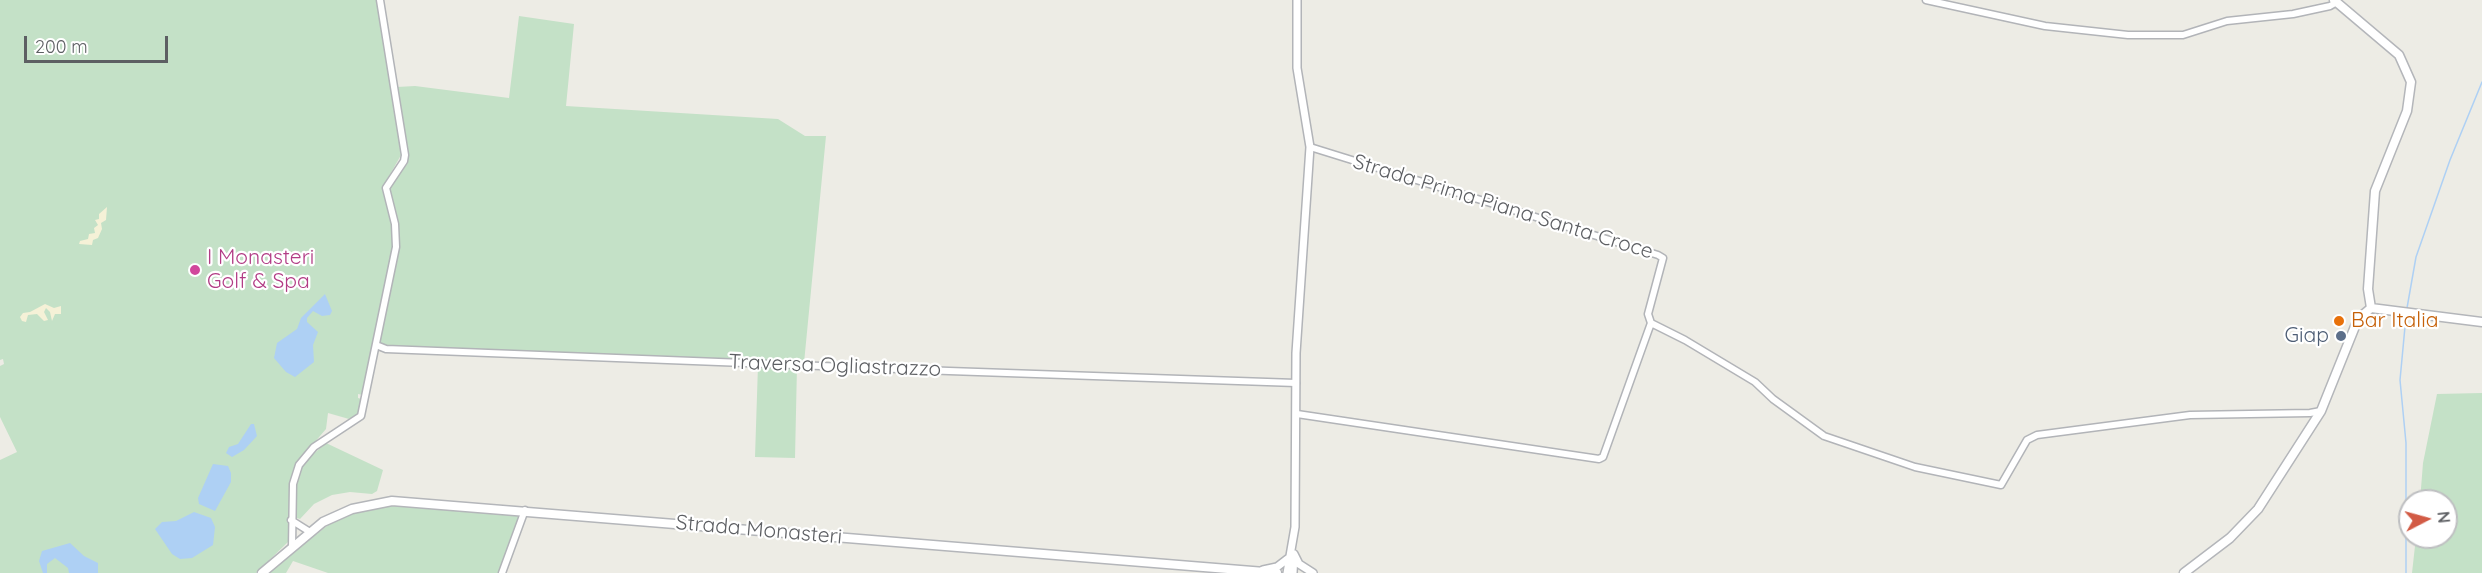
<!DOCTYPE html>
<html>
<head>
<meta charset="utf-8">
<style>
	body { margin:0 }
	#map { position:relative; width:2482px; height:573px; overflow:hidden; background:#edece5; font-family:Quicksand,sans-serif }
	canvas { display:block }
	.north { position:absolute; left:2398px; top:489px; width:60px; height:60px; box-sizing:border-box; background:#fff; border:2px solid #bebfc1; border-radius:50%; rotate:84deg; font-size:16px; font-weight:700; line-height:24px; text-align:center; color:#5d5f63 }
	.north::after { content:''; display:block; margin:auto; width:21px; height:27px; background:#d25b45; clip-path:polygon(50% 0,100% 100%,50% 72%,0 100%) }
	.scale { position:absolute; left:24px; top:36px; width:144px; height:27px; box-sizing:border-box; border:3px solid #5d5f63; border-top:0; padding-left:8px; font-size:18px; line-height:21px; white-space:nowrap; color:#5d5f63; -webkit-text-stroke:4px #fff; paint-order:stroke }
</style>
</head>
<body>
<div id="map">
<canvas width="2482" height="573"></canvas>
<div class="north">N</div>
<div class="scale">200 m</div>
</div>
<script>
const context = document.querySelector('canvas').getContext('2d');
context.lineJoin = 'round';
function fill(path, color) { context.fillStyle = color; context.fill(path, 'evenodd'); }
const shape = rows => new Path2D(rows.map(r => 'M' + r).join(''));
function stroke(path, color, width, dash) { context.strokeStyle = color; context.lineWidth = width; context.lineCap = dash ? 'butt' : 'round'; context.setLineDash(dash || []); context.stroke(path); }
function label(font, color, halo, rows, align = 'center') {
  context.font = font + ' Quicksand,sans-serif'; context.lineWidth = 4.5; context.setLineDash([]); context.textBaseline = 'middle'; context.strokeStyle = halo; context.fillStyle = color; for (const [text, x, y, turn = 0] of rows) {
    context.save(); context.translate(x, y); context.rotate((+turn || 0) * Math.PI / 180); context.textAlign = isNaN(turn) ? turn : align; if (halo) context.strokeText(text, 0, 0); context.fillText(text, 0, 0); context.restore();
  }
}
fill(shape([
	[0,0,378,0,401,155,383,187,393,224,393,249,363,395,358,394,358,398,362,399,358,415,355,417,349,419,328,413,326,429,295,465,288,522,288,542,256,573,0,573,0,460,17,452,0,417,0,366,4,364,3,359,0,360],
	[519,16,574,24,566,106,778,119,805,136,826,136,804,363,387,347,379,344,398,244,397,224,389,188,408,163,397,87,415,86,509,98],
	[758,365,797,366,795,458,755,457],
	[2482,393,2482,573,2412,573,2416,537,2446,537,2446,501,2420,501,2423,463,2437,394],
	[326,443,383,470,377,491,372,494,350,492,332,495,314,504,300,519,294,517,295,485,302,464],
	[386,504,520,515,500,573,328,573,293,561,286,573,267,573,332,522,353,512]
]), '#c4e1c7');
fill(shape([
	[107,207,106,220,101,223,102,229,98,238,93,240,92,245,79,244,80,241,88,239,89,234,95,233,94,228,98,225,95,220,99,219,99,214],
	[45,304,54,308,61,306,61,314,55,314,52,321,50,312,46,308,44,312,48,320,44,321,37,314,28,315,26,322,22,321,20,317,23,313,30,312]
]), '#f5f1d7');
fill(shape([
	[325,294,332,311,330,315,322,316,313,311,307,318,307,322,318,332,313,345,314,362,295,377,286,372,274,358,277,343,297,329,301,318],
	[251,424,254,424,257,436,244,450,232,457,226,453,229,447,238,444],
	[213,464,228,466,231,473,231,482,215,511,199,504,198,498],
	[194,512,211,518,215,527,213,545,192,558,180,559,172,554,155,529,162,522,176,521],
	[70,543,84,556,98,563,98,573,69,573,68,568,55,558,47,564,47,573,43,573,39,561,42,551]
]), '#aed0f4');
stroke(shape([
	[2407,308,2416,257,2450,160,2482,82],
	[2406,573,2406,443,2400,380,2406,316]
]), '#aed0f4', 1.5);
const minor = shape([
	[1926,0,2045,26,2128,35,2183,35,2227,21,2293,14,2330,6,2337,2],
	[1310,147,1658,255,1663,258,1648,314,1651,323,1685,340,1755,382,1773,399,1824,436,1915,467,2001,485,2027,440,2037,435,2190,415,2310,413,2321,411],
	[376,345,386,349,949,371,1296,383],
	[1297,414,1599,459,1603,457,1651,323],
	[291,520,310,532],
	[292,547,293,484,299,465,314,447,361,416,396,247,395,224,386,188,404,161,405,155,380,0],
	[502,573,525,510]
]);
const tertiary = shape([
	[1294,554,1299,564,1313,573],
	[1263,570,1277,567,1290,557],
	[1287,573,1295,527,1296,353,1310,147,1297,68,1297,0],
	[1293,573,1294,555]
]);
const secondary = shape([
	[2334,0,2399,55,2411,82,2407,111,2375,191,2368,289,2371,308],
	[2371,308,2482,322],
	[262,573,323,522,352,509,392,501,1277,573],
	[2184,573,2230,538,2258,509,2321,411,2358,319,2371,308]
]);
stroke(minor, '#b2b4b8', 9);
stroke(tertiary, '#b2b4b8', 10);
stroke(secondary, '#b4b6ba', 11);
stroke(minor, '#fff', 6);
stroke(tertiary, '#fff', 7);
stroke(secondary, '#fff', 8);
for (const [x, y, r, color] of [
	[195,270,6,"#d1479c"],
	[2339,321,6,"#e8710a"],
	[2341,336,6,"#5c6f8a"]
]) { const dot = new Path2D(); dot.arc(x, y, r, 0, 2 * Math.PI); context.fillStyle = color; context.fill(dot); stroke(dot, '#fff', 2); }
label('21px', '#5d5f63', '#fff', [
	["Strada Prima Piana Santa Croce",1503,207,17],
	["Traversa Ogliastrazzo",835,366,2],
	["Strada Monasteri",759,530,5]
]);
label('21px', '#b23c85', '#fff', [
	["I Monasteri",207,258],
	["Golf & Spa",207,282]
], 'left');
label('21px', '#c56008', '#fff', [
	["Bar Italia",2351,321]
], 'left');
label('21px', '#4e5e75', '#fff', [
	["Giap",2329,336]
], 'right');
</script>
</body>
</html>
